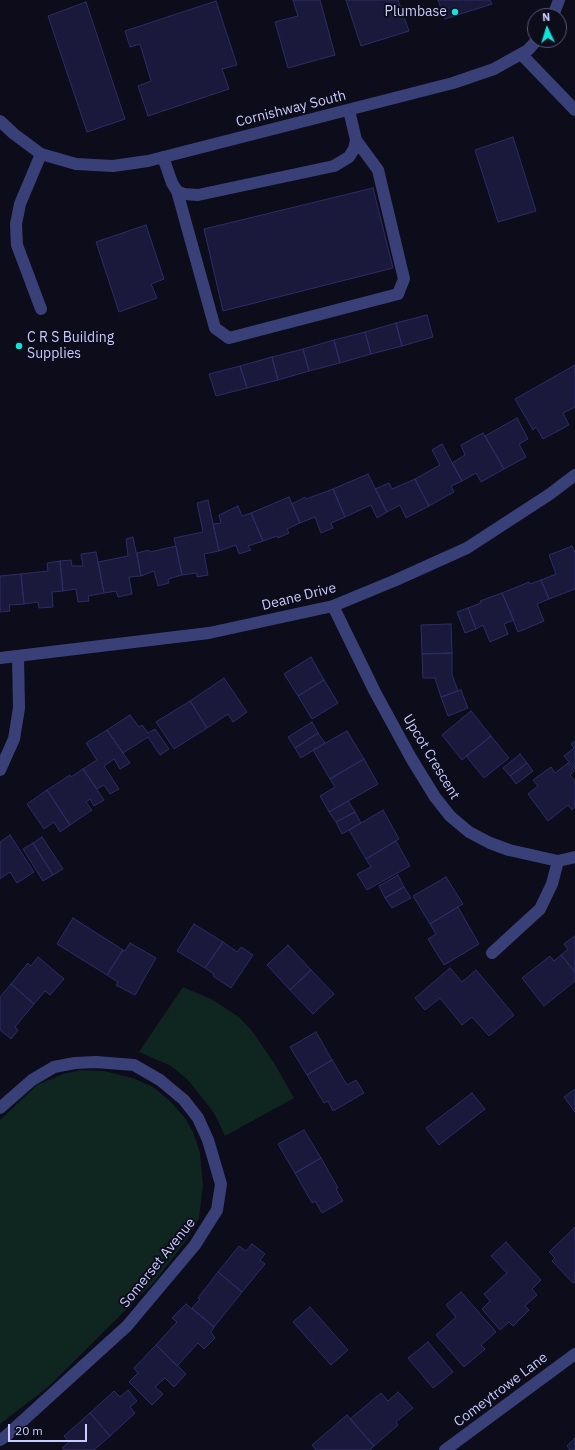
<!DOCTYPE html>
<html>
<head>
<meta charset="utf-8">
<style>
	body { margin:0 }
	#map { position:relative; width:575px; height:1450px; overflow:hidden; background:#0c0c1b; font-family:"IBM Plex Sans",sans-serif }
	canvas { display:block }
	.north { position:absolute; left:527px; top:8px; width:40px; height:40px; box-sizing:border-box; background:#0c0c1b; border:1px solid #575875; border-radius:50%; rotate:356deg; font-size:11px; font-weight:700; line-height:16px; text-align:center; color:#c8cbfd }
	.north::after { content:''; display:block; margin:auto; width:14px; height:18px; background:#0ae7da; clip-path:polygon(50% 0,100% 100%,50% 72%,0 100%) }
	.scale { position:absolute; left:8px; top:1424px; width:79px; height:18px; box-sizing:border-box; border:2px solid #c8cbfd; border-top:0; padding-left:5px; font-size:12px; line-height:14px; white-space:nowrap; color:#c8cbfd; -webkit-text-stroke:3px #0c0c1b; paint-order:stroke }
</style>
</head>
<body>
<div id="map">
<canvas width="575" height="1450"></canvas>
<div class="north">N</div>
<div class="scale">20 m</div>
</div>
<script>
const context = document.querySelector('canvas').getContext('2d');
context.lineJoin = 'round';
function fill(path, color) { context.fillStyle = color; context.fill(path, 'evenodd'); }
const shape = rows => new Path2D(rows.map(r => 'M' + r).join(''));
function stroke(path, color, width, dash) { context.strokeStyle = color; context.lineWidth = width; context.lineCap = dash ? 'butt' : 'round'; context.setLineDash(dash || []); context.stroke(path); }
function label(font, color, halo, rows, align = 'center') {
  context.font = font + ' "IBM Plex Sans",sans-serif'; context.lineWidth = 4; context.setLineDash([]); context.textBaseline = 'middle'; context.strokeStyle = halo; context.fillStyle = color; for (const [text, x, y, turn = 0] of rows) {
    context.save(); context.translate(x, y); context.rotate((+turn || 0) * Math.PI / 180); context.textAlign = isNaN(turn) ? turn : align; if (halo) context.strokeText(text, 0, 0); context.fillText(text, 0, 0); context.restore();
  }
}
fill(shape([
	[183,987,213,1000,239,1017,252,1031,274,1063,294,1098,225,1136,214,1113,188,1080,171,1066,139,1052],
	[81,1070,104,1071,133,1078,153,1087,169,1100,185,1118,193,1132,200,1153,203,1185,199,1218,188,1238,155,1281,48,1387,0,1424,0,1120,37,1085,63,1074]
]), '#0f2520');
const building = shape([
	[293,0,320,0,335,55,288,68,275,22,298,16,293,0],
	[346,0,398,0,409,31,361,46,346,0],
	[438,0,490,0,492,4,445,19,438,0],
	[216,1,237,65,222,69,229,89,148,116,138,86,151,81,140,44,130,47,125,31,216,1],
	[86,2,125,119,87,132,48,16,86,2],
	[513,137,536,211,498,222,475,150,513,137],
	[373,188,393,268,223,311,204,229,373,188],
	[146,225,164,279,151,284,157,298,119,312,96,242,146,225],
	[427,315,433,337,402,346,396,323,427,315],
	[396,323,402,346,371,354,365,332,396,323],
	[365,332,371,354,340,363,334,340,365,332],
	[334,340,340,363,309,371,303,349,334,340],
	[303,349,309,371,278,380,272,357,303,349],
	[272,357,278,380,247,388,240,366,272,357],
	[575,365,575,407,563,413,569,425,543,439,536,427,533,430,515,399,575,365],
	[240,366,247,388,216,396,209,374,240,366],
	[517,418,528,439,519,444,526,457,504,469,485,436,517,418],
	[483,433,504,469,481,482,476,473,462,481,452,463,465,455,461,445,483,433],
	[442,444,462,481,451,486,454,492,429,506,415,479,440,465,432,450,442,444],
	[368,474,387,512,377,518,371,505,345,517,333,489,368,474],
	[415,479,429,506,406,518,400,505,387,512,375,489,389,483,392,489,415,479],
	[333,489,345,517,331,523,333,528,321,533,315,517,300,523,292,504,305,497,306,499,333,489],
	[289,497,300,523,287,529,289,533,278,538,277,536,263,541,251,513,289,497],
	[208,500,219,551,204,554,208,575,197,577,197,573,182,575,174,538,203,532,197,503,208,500],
	[238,506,242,516,251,513,263,541,248,546,251,550,239,554,236,545,219,551,213,524,221,523,219,515,238,506],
	[133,537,141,576,129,577,132,594,118,597,116,591,104,593,98,562,128,556,126,539,133,537],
	[176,546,182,575,168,579,169,583,158,586,154,571,141,576,137,553,149,550,150,552,176,546],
	[572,546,575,552,575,589,549,599,541,580,556,574,549,555,572,546],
	[96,552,104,593,88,596,89,601,78,602,76,589,63,591,60,561,71,560,72,566,83,566,81,554,96,552],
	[60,561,63,591,52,592,53,607,39,608,38,602,24,604,21,574,48,571,47,563,60,561],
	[21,574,24,604,9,605,10,611,0,612,0,576,21,574],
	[541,580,549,599,537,604,544,621,518,632,502,593,529,582,530,584,541,580],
	[502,593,514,620,504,624,508,634,490,642,483,625,476,629,468,608,481,603,480,601,502,593],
	[468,608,476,629,465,633,457,612,468,608],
	[451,624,452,653,422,654,421,625,451,624],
	[452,653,452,675,458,691,441,697,435,678,423,678,422,654,452,653],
	[311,657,324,680,298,696,284,674,311,657],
	[224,678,247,712,233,722,228,714,207,728,190,701,224,678],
	[324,680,338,703,312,719,298,696,324,680],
	[461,690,468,708,448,716,441,697,461,690],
	[190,701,207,728,174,749,156,722,190,701],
	[471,711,491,736,462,760,442,735,471,711],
	[130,715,139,727,142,725,148,733,155,729,169,749,160,755,148,737,123,753,107,730,130,715],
	[312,722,318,733,295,748,288,737,312,722],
	[107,730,130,763,120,769,114,759,104,766,119,789,110,794,104,785,97,789,83,769,97,760,86,743,107,730],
	[347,731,364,759,330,779,313,750,347,731],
	[318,733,325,743,301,758,295,748,318,733],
	[491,736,509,758,484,778,466,756,491,736],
	[575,741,575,769,564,756,574,748,571,744,575,741],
	[520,754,527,763,510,776,503,768,520,754],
	[364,759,378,784,329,812,320,796,335,787,330,779,364,759],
	[527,763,533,771,516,784,510,776,527,763],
	[568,763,574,771,570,775,575,781,575,807,572,810,568,805,548,821,528,794,538,786,533,780,551,767,555,773,568,763],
	[83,769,104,800,94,806,90,799,86,802,92,810,70,825,47,790,70,775,71,777,83,769],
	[47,790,70,825,60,832,54,822,44,829,27,804,47,790],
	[348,801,355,812,336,822,329,812,348,801],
	[383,810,399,839,366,859,349,830,383,810],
	[355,812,361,823,342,834,336,822,355,812],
	[10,835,34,872,17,883,10,872,0,879,0,842,10,835],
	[42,837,63,869,53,875,33,843,42,837],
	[396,841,410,866,367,890,357,874,371,867,366,859,396,841],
	[33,843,53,875,43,881,23,849,33,843],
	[398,875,404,887,385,898,379,886,398,875],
	[446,877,463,904,430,924,413,896,446,877],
	[404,887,411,898,392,908,385,898,404,887],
	[458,907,479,944,444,965,428,939,436,934,430,924,458,907],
	[73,918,123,950,107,975,57,944,73,918],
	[194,924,223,942,205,968,177,951,194,924],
	[575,936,575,972,561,955,568,949,564,944,575,936],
	[223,942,237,952,241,947,253,955,231,988,213,976,214,974,205,968,223,942],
	[130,943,156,958,135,995,116,985,118,982,107,975,123,950,125,951,130,943],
	[288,945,311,970,290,990,267,965,288,945],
	[561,955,575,972,575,981,544,1006,522,978,550,956,554,961,561,955],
	[38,957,64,979,50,995,45,991,34,1004,11,984,28,963,31,966,38,957],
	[450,968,462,982,476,970,514,1015,489,1036,472,1017,462,1025,440,998,425,1010,415,998,450,968],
	[311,970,334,994,313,1014,290,990,311,970],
	[11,984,34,1004,15,1027,18,1030,11,1039,0,1030,0,997,11,984],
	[316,1032,332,1060,307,1075,290,1047,316,1032],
	[332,1060,347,1085,356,1080,364,1093,333,1111,328,1101,324,1103,307,1075,332,1060],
	[575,1089,575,1112,564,1097,575,1089],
	[472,1093,485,1109,439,1145,426,1128,472,1093],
	[304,1130,321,1158,295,1173,278,1144,304,1130],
	[321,1158,338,1188,336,1189,343,1201,322,1213,315,1201,312,1203,295,1173,321,1158],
	[575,1227,575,1282,573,1283,552,1261,555,1258,549,1252,575,1227],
	[506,1242,541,1280,532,1289,537,1295,525,1306,529,1310,513,1326,509,1322,500,1330,482,1309,490,1301,484,1294,507,1273,491,1256,506,1242],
	[252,1244,265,1254,260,1260,265,1264,242,1292,218,1272,239,1246,246,1251,252,1244],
	[218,1272,242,1292,214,1327,192,1308,200,1299,198,1298,218,1272],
	[461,1292,496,1332,481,1345,485,1349,464,1367,436,1335,456,1317,446,1305,461,1292],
	[186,1304,214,1327,211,1332,215,1338,204,1349,198,1343,177,1366,156,1345,177,1322,172,1318,186,1304],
	[310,1307,348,1350,331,1365,293,1322,310,1307],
	[428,1342,453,1372,433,1388,408,1358,428,1342],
	[156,1345,186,1374,174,1387,165,1378,155,1387,163,1394,152,1405,129,1382,138,1373,134,1368,156,1345],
	[128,1390,137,1401,130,1407,135,1413,110,1436,90,1413,114,1391,120,1397,128,1390],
	[398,1392,413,1408,396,1422,398,1425,374,1446,350,1419,381,1393,388,1401,398,1392],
	[90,1413,110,1436,94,1450,64,1450,62,1448,69,1442,64,1436,90,1413],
	[347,1415,374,1446,370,1450,316,1450,312,1445,347,1415],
	[575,1438,575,1450,570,1450,567,1446,575,1438]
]);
fill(building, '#1a193b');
stroke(building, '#2e2c66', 1);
stroke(shape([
	[553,16,559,0],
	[521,54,575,110],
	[0,121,14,134,41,154,76,164,113,166,148,161,453,83,494,69,528,50,537,40],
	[163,157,172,183,177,191,184,194,198,195,334,166,349,157,354,149,356,140,349,110],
	[177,191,215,328,229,338,398,294,404,279,378,170,356,140],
	[41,309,17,245,16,224,20,204,41,154],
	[333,606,375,692,411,758,435,797,450,816,469,832,490,843,509,850,558,861,575,857],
	[0,658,209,633,333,606,396,580,467,548,550,494,575,475],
	[0,770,14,739,19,708,18,656],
	[492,953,540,909,552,884,558,861],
	[0,1108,32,1080,54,1067,75,1063,96,1062,134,1065,160,1080,184,1100,198,1118,208,1140,221,1184,217,1210,195,1245,127,1326,6,1436,0,1440],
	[445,1450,575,1354]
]), '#394078', 12);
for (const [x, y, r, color] of [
	[455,12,4,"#0ae7da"],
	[19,346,4,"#0ae7da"]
]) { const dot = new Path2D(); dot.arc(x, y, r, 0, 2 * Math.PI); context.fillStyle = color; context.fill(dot); stroke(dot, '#0c0c1b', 1.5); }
label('14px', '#c8cbfd', '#0c0c1b', [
	["Plumbase",447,12],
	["C R S Building",27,338,"left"],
	["Supplies",27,354,"left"]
], 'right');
label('14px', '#c8cbfd', '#0c0c1b', [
	["Cornishway South",291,109,-14],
	["Deane Drive",299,597,-14],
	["Upcot Crescent",431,757,59],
	["Somerset Avenue",158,1263,-51],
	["Comeytrowe Lane",501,1390,-37]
]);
</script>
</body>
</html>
